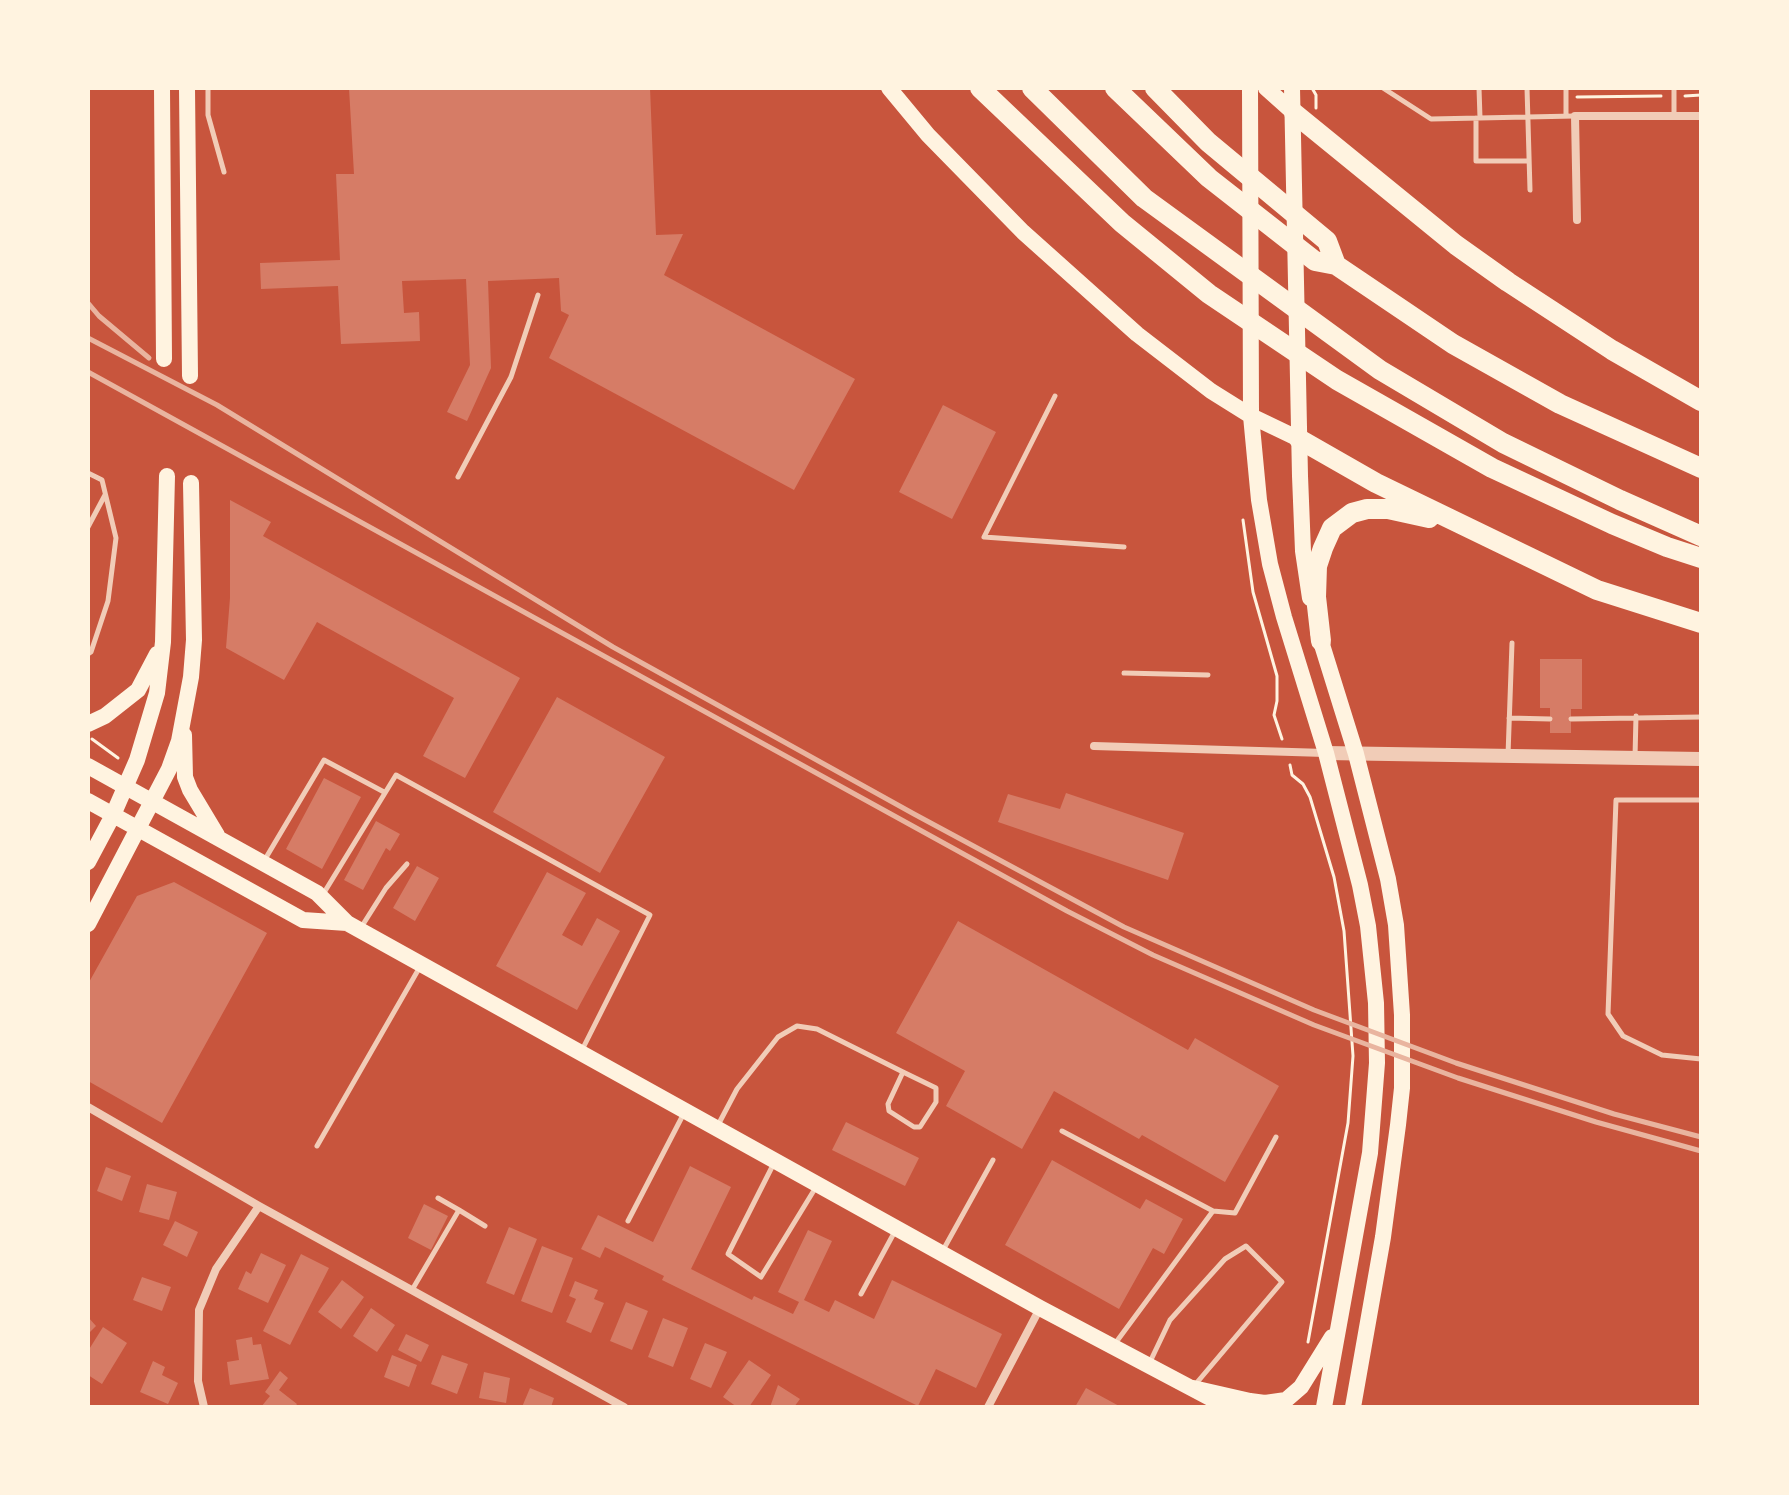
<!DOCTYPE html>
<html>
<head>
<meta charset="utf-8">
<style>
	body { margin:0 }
	#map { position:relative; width:1789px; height:1495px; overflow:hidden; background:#c8553d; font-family:Mulish,sans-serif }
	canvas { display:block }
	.frame { position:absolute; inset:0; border:90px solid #fff3e0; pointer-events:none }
</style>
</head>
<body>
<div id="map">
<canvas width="1789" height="1495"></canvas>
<div class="frame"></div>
</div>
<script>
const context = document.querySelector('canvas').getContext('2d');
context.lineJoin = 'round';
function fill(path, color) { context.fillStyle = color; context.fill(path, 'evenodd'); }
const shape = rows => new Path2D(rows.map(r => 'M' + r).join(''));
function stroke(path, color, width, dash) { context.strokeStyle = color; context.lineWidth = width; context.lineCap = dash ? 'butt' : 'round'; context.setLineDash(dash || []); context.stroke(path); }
fill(shape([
	[349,88,650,88,656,235,683,234,664,275,855,379,794,490,549,358,569,315,561,311,559,278,488,281,491,368,467,421,447,412,470,365,466,279,402,281,404,313,419,312,420,341,341,344,338,286,261,289,260,263,340,260,336,174,354,174],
	[943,405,996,432,952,519,899,492],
	[230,500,271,522,263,536,520,678,465,778,423,756,454,698,317,622,284,680,226,648,230,598],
	[1540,659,1582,659,1582,709,1571,709,1571,733,1550,733,1550,708,1540,708],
	[557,697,665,757,600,873,493,812],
	[324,778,361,797,322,869,286,849],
	[1066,793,1184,833,1168,880,998,822,1008,794,1060,809],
	[376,821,400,834,390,851,386,848,363,890,344,880],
	[417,866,439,878,415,921,393,908],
	[547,872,586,893,562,935,582,946,597,918,620,931,577,1010,496,966],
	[174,882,267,933,162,1123,88,1081,88,984,137,896],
	[958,921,1188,1050,1195,1038,1279,1086,1225,1182,1142,1135,1139,1139,1054,1091,1022,1149,946,1106,965,1071,896,1033],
	[846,1122,919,1158,905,1186,832,1150],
	[1052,1160,1140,1209,1146,1199,1183,1219,1164,1254,1153,1248,1119,1309,1005,1245],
	[690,1166,731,1187,691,1269,752,1300,754,1296,793,1314,799,1302,778,1292,808,1230,832,1241,804,1300,829,1312,835,1300,874,1319,892,1280,1002,1334,976,1388,936,1369,918,1406,662,1280,664,1276,605,1247,600,1258,581,1249,598,1215,653,1242],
	[106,1167,131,1176,122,1201,97,1191],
	[147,1184,177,1192,169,1220,139,1212],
	[424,1204,448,1216,431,1250,408,1238],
	[175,1221,198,1232,187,1257,163,1245],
	[509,1227,537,1239,514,1295,486,1283],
	[542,1246,573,1258,552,1313,521,1301],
	[261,1253,286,1265,268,1303,238,1289,246,1271,251,1274],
	[301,1254,329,1268,290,1345,263,1331],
	[142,1277,171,1287,162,1311,133,1300],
	[342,1280,364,1297,341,1329,318,1312],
	[575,1281,598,1290,594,1299,604,1303,591,1333,566,1322,576,1299,569,1296],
	[626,1302,648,1311,632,1350,610,1341],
	[371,1308,395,1325,377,1352,353,1336],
	[88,1317,96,1326,88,1334],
	[663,1318,688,1328,673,1367,648,1357],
	[103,1327,127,1343,102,1384,88,1375,88,1351],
	[406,1334,429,1345,421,1362,398,1350],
	[252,1337,253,1345,261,1344,269,1379,230,1385,227,1362,239,1360,236,1340],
	[705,1343,727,1352,711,1388,690,1379],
	[392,1355,417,1365,409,1387,384,1377],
	[442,1355,468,1364,457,1394,431,1384],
	[749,1360,771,1375,749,1407,737,1407,723,1397],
	[153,1361,165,1367,162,1375,178,1383,168,1404,140,1392],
	[280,1371,288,1378,279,1390,297,1404,295,1407,261,1407,270,1396,265,1392],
	[484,1372,510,1378,506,1403,479,1398],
	[778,1385,800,1399,794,1407,770,1407],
	[530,1388,554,1398,551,1407,522,1407],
	[1086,1388,1121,1407,1075,1407]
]), '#d67c66');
stroke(shape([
	[1312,88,1316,95,1316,108],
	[1685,96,1701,95],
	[1577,97,1661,96],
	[1243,520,1253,592,1277,676,1277,701,1274,715,1282,739],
	[92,739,118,758],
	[1290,765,1292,775,1303,784,1310,797,1334,877,1344,931,1353,1056,1348,1123,1308,1342]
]), '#fff3e0', 3);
stroke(shape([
	[208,88,208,115,224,172],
	[1383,88,1431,119,1575,116],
	[1479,88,1480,118],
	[1527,88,1530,190],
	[1566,88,1566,116],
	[1674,115,1674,88],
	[1476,118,1476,161,1529,161],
	[1055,396,984,537,1124,547],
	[88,473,102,480,116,538,108,601,91,652,88,654],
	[458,477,511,377,538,295],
	[88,527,105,495],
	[1124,673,1208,675],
	[1509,718,1550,719],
	[1571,719,1701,717],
	[1508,755,1512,643],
	[1635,757,1636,716],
	[1701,800,1616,800,1608,1014,1623,1036,1662,1055,1701,1059],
	[264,861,324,760,384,792],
	[322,896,396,775,650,915,581,1052],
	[362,926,386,888,407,864],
	[717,1127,737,1089,778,1037,797,1026,817,1029,903,1072,936,1088,936,1102,920,1127,914,1127,889,1111,888,1104,903,1072],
	[1062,1131,1213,1211,1114,1345],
	[317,1146,421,965],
	[773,1165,728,1254,761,1277,816,1187],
	[459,1210,485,1226],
	[1213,1211,1235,1213,1276,1137],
	[628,1221,683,1115],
	[942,1252,993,1160],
	[412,1290,459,1210,438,1198],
	[861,1294,894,1233],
	[1149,1364,1170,1320,1225,1259,1246,1246,1282,1282,1194,1386]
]), '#f1ccb7', 5);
stroke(shape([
	[1577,220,1575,116,1701,116],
	[1094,746,1325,753],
	[88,1107,259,1206,624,1407],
	[204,1407,198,1381,199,1310,216,1269,259,1206],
	[988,1407,1040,1308]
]), '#f1ccb7', 8);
stroke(shape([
	[1326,753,1701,759]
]), '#f1ccb7', 14);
stroke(shape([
	[162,88,164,359],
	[187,88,190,376],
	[88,724,105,716,138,690,157,654],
	[184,735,185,777,190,790,217,835],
	[88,766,317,893,347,923,1040,1308,1227,1407],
	[88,801,303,920,347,923],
	[88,862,113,815,137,760,157,693,163,642,167,476],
	[88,924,169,769,179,741,191,677,194,640,191,483]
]), '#fff3e0', 16);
stroke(shape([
	[889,88,928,135,1023,232,1137,334,1211,391,1251,416,1299,439],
	[1250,88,1251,416,1259,500,1270,564,1284,617,1326,753,1360,885,1368,926,1376,1003,1377,1063,1370,1153,1324,1407],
	[1266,88,1294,113],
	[1292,88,1300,476,1303,551,1310,598],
	[1318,632,1356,754,1388,879,1396,925,1402,1015,1402,1088,1398,1125,1383,1237,1353,1407],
	[1193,1388,1250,1401,1265,1403,1286,1400,1301,1387,1332,1337]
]), '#fff3e0', 16);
stroke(shape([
	[980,88,1122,223,1209,294,1337,380,1492,468,1612,524,1667,547,1701,558],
	[1032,88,1144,198,1380,370,1503,443,1620,500,1701,536],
	[1115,88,1209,178,1315,261,1336,265,1453,344,1560,404,1701,468],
	[1155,88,1208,142,1327,241,1336,265],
	[1294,113,1456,245,1508,282,1612,350,1701,401],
	[1299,439,1376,483,1597,590,1701,623],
	[1321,641,1316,597,1317,566,1323,548,1332,528,1352,513,1367,509,1388,509,1429,518]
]), '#fff3e0', 20);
stroke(shape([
	[88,303,99,316,149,358],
	[88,338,217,405,613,647,914,814,1124,927,1314,1010,1456,1063,1614,1114,1701,1137],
	[88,372,1067,911,1153,955,1314,1025,1458,1078,1596,1122,1701,1151]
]), '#e9b49f', 5);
</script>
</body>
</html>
